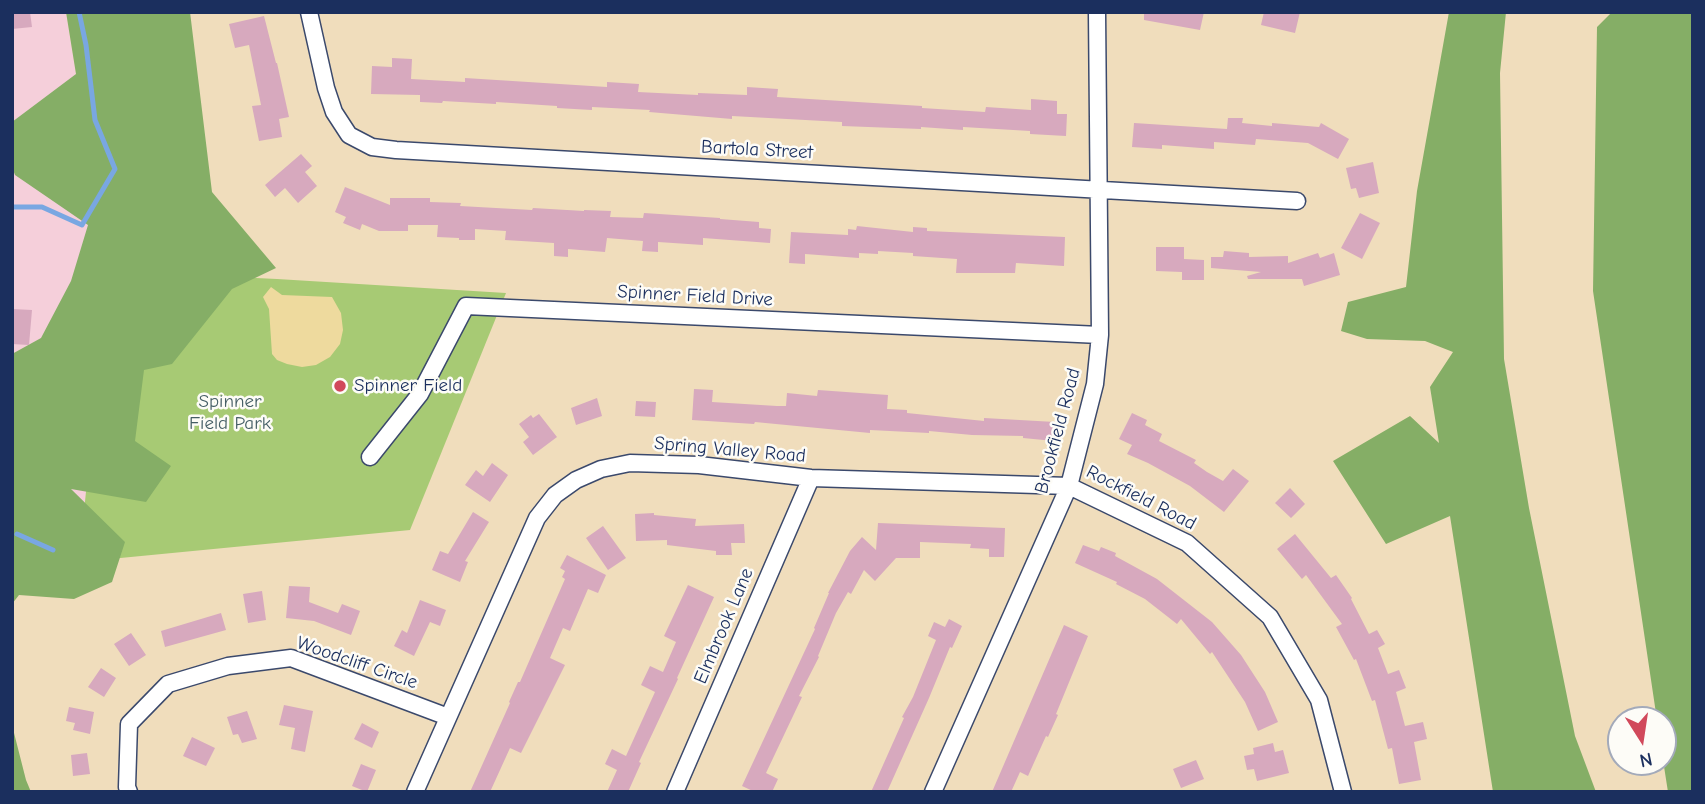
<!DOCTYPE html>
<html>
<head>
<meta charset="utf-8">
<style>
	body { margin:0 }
	#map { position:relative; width:1705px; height:804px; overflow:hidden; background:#f0ddbc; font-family:"Comic Neue",sans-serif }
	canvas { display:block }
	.frame { position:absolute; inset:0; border:14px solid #1b2f5e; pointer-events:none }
	.north { position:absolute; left:1607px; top:706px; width:70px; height:70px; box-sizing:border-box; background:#fdfcf7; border:2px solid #a3aaba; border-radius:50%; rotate:168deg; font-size:19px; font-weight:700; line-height:28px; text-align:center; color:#1b2f5e }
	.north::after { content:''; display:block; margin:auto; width:24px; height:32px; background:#d1495b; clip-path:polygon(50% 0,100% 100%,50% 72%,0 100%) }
</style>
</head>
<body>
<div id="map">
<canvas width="1705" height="804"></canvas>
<div class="frame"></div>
<div class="north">N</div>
</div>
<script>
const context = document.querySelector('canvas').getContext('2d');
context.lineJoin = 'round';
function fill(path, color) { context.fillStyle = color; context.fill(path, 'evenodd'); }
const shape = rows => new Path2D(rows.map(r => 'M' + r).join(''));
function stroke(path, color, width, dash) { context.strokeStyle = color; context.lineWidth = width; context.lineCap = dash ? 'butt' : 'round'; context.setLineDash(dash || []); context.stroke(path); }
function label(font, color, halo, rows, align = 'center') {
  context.font = font + ' "Comic Neue",sans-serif'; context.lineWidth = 5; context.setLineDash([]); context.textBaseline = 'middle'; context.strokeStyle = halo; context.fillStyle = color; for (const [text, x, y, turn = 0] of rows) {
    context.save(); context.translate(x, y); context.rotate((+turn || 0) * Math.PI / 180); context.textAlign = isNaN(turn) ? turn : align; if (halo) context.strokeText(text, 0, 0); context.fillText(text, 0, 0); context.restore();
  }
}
fill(shape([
	[12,12,66,12,108,271,79,562,12,571]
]), '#f5cfda');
fill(shape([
	[108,271,277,279,506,293,410,530,79,562]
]), '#a7ca74');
fill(shape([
	[66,12,190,12,212,192,276,268,232,289,172,364,144,370,135,441,171,466,146,502,71,489,125,542,112,582,74,599,19,595,12,604,12,354,41,338,71,281,88,225,15,175,12,167,12,122,76,74],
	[1449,12,1506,12,1500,73,1504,359,1529,508,1575,736,1596,792,1493,792,1450,516,1386,544,1333,461,1410,416,1439,443,1430,387,1453,352,1425,341,1367,339,1341,331,1348,302,1406,287,1417,191],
	[1612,12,1693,12,1693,792,1668,792,1663,760,1663,720,1657,720,1593,291,1597,27],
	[12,725,26,780,31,792,12,792]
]), '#85ae66');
fill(shape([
	[271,287,282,295,332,297,341,313,343,330,340,344,330,357,316,365,302,367,287,364,277,360,272,354,269,309,263,297]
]), '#eeda9e');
stroke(shape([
	[12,207,42,207,82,225,115,169,95,120,86,45,79,12],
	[17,534,53,550]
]), '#79a7e2', 5);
fill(shape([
	[12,12,30,12,32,27,12,29],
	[1144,12,1204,12,1200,30,1144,20],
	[1264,12,1300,12,1295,33,1261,25],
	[264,16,276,63,277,63,289,117,279,119,282,137,259,141,252,106,261,105,249,45,235,48,229,24],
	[392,58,412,59,411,79,465,82,465,78,607,87,607,82,639,84,638,92,698,95,698,93,747,95,747,87,778,89,777,97,922,106,922,108,985,112,986,107,1031,110,1031,99,1057,101,1057,114,1067,114,1066,136,1030,134,1030,131,963,127,963,130,921,127,921,129,842,126,842,122,732,116,732,119,649,112,650,110,592,107,592,110,557,108,557,106,496,102,496,104,443,101,442,103,420,102,420,95,371,94,372,66,392,67],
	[1228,118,1243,118,1242,123,1272,126,1272,123,1319,127,1321,123,1349,139,1338,159,1308,143,1256,139,1255,145,1214,142,1214,149,1162,145,1162,149,1132,147,1134,123,1227,129],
	[301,154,312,166,305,172,317,186,298,203,285,188,275,197,265,185],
	[1373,162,1379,193,1359,198,1356,188,1351,189,1346,168],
	[345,187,390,205,390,198,430,198,430,202,461,203,460,206,532,210,533,208,584,211,584,210,611,211,610,217,643,218,644,213,720,218,720,219,759,222,759,228,771,229,770,243,703,238,703,245,658,242,658,252,642,251,643,241,607,238,605,252,568,249,568,257,554,256,554,243,505,240,506,231,475,229,475,240,459,240,459,238,437,237,438,225,408,225,408,231,379,231,362,224,360,230,343,223,346,217,335,212],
	[1360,213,1380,223,1362,259,1341,248],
	[857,226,913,232,913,227,927,228,927,231,1065,237,1064,266,1016,263,1015,273,956,273,957,259,913,256,913,253,878,251,878,254,859,253,859,258,805,254,805,264,789,263,791,232,848,235,848,229,856,230],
	[1156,247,1184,247,1184,259,1204,260,1204,280,1182,280,1182,272,1156,271],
	[1224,251,1249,253,1249,257,1288,256,1288,263,1318,253,1320,258,1334,253,1340,275,1304,286,1302,279,1248,279,1247,276,1261,272,1211,268,1211,257,1223,257],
	[12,309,32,310,29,345,12,344],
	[694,389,713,390,712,402,777,406,786,406,787,393,817,396,818,390,888,395,887,409,907,410,907,413,984,421,984,418,1055,422,1054,441,1023,438,1023,436,972,435,929,431,929,433,870,430,870,433,755,422,754,424,692,420],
	[597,398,602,416,576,425,571,408],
	[636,401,656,402,655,417,635,416],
	[1132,413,1147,420,1145,425,1162,434,1159,441,1196,460,1194,463,1207,472,1223,481,1233,469,1249,481,1224,512,1190,486,1148,463,1127,454,1132,445,1119,439],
	[539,414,557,437,533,455,523,442,529,437,519,424,531,415,533,418],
	[492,463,508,475,490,502,465,485,476,470,483,476],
	[1290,488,1305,504,1291,518,1275,503],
	[473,512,489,522,465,561,468,562,460,582,432,570,440,551,448,554],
	[654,513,654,515,696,519,695,526,744,524,745,543,731,543,732,555,716,555,716,551,667,545,667,540,636,541,635,514],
	[878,523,1005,528,1004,557,989,557,989,549,970,548,971,544,920,542,920,558,896,558,875,581,864,570,851,594,848,592,836,613,818,656,819,657,799,696,802,697,766,773,778,779,772,792,755,792,742,786,815,629,814,628,829,593,828,593,850,551,862,537,876,550],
	[603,526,626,558,608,570,586,538],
	[1295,534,1331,578,1336,575,1352,598,1351,599,1369,634,1377,630,1385,644,1378,648,1388,674,1399,670,1406,688,1396,692,1405,726,1423,722,1427,739,1414,742,1421,780,1399,784,1392,748,1388,749,1375,700,1372,701,1356,659,1354,660,1336,627,1342,624,1306,575,1302,579,1277,549],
	[1083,545,1099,551,1101,547,1116,553,1115,556,1157,579,1212,622,1241,655,1265,692,1278,722,1258,731,1245,702,1212,652,1210,654,1181,619,1177,624,1145,599,1116,584,1117,582,1075,563],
	[567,555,606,575,598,593,588,589,570,631,563,628,550,658,565,665,521,753,510,748,490,792,470,792,510,703,509,702,518,682,520,682,565,579,562,577,565,571,560,568],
	[688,585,714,597,677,678,678,679,639,762,641,763,628,792,607,792,617,770,605,764,612,749,626,756,655,692,641,685,650,666,663,672,676,642,664,636],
	[289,586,310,587,309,602,338,613,342,604,360,611,351,635,314,621,286,618],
	[262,591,266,620,248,623,243,594],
	[420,600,446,610,440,626,430,622,414,656,394,646,402,630,407,633],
	[221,613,226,630,165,647,161,631],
	[949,619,962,626,952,648,950,647,929,698,887,792,871,792,904,718,902,717,913,697,936,640,928,636,934,622,945,627],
	[1064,625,1088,636,1056,714,1058,715,1048,737,1046,736,1028,776,1020,772,1011,792,992,792],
	[131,633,146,655,129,666,114,644],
	[101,668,116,678,104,697,88,687],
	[284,705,313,711,305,752,291,749,295,728,279,725],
	[69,707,94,712,90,734,73,730,75,723,66,721],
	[247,711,257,739,242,743,238,734,233,735,227,717],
	[362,723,379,732,372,748,354,739],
	[192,737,215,748,206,766,183,756],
	[1273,743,1275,752,1283,750,1289,773,1257,781,1254,769,1247,770,1244,756,1254,754,1253,748],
	[87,753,90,774,73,776,71,755],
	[1196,760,1204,779,1181,788,1173,769],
	[361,764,376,770,367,792,352,786]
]), '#d7a9be');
const minor = shape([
	[309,12,326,88,334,112,349,135,372,147,396,150,1297,201],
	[370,457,420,394,466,306,1100,335],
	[129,792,127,787,129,724,168,684,228,666,291,658,448,717],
	[415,792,537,518,555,495,576,480,601,469,630,463,699,465,811,478,1069,486,1187,543,1270,617,1319,700,1343,792],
	[675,792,811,478],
	[933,792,1069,486,1095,384,1100,335,1097,12]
]);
stroke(minor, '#3b496c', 19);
stroke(minor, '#fff', 16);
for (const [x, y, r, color] of [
	[340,386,7,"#d1495b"]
]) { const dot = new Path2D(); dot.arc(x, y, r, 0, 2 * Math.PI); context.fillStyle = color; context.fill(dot); stroke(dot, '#fdfcf7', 2.5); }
label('19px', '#1b2f5e', '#fdfcf7', [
	["Bartola Street",757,150,3],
	["Spinner Field Drive",695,296,3],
	["Brookfield Road",1058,431,-75],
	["Spring Valley Road",730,450,5],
	["Rockfield Road",1141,498,27],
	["Elmbrook Lane",724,626,-67],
	["Woodcliff Circle",357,663,19]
]);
label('19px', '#1b2f5e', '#fdfcf7', [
	["Spinner Field",354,386]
], 'left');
label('19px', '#455e65', '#fdfcf7', [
	["Spinner",230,402],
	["Field Park",230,424]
]);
</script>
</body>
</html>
